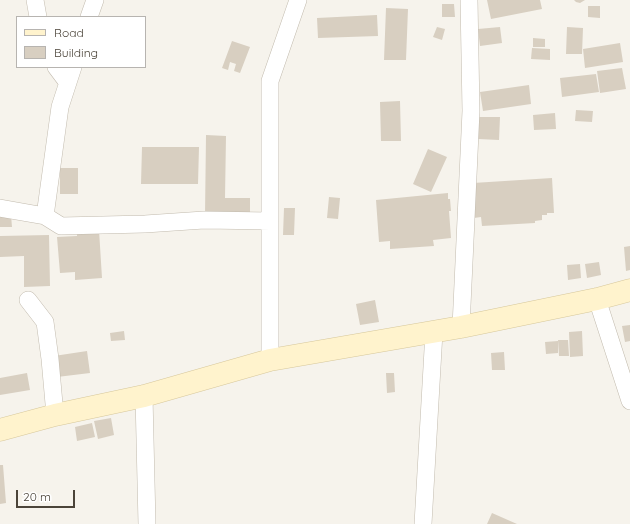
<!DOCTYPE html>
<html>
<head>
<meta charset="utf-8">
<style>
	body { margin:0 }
	#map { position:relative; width:630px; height:524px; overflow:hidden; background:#f6f3ec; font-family:Quicksand,sans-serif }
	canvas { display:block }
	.legend { position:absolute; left:16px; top:16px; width:130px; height:52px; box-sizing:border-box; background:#fff; border:1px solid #b7b4b0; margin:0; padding:5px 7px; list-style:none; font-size:12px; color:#4b4439 }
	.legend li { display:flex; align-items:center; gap:8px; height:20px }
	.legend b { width:20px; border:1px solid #b7b4b0 }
	.scale { position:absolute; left:16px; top:490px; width:59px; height:18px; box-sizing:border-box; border:2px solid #4b4439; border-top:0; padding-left:5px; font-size:12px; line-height:14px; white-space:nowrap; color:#4b4439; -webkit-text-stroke:3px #fff; paint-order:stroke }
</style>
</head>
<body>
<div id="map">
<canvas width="630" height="524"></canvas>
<ul class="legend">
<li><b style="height:5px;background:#fff3cd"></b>Road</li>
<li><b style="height:11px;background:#d8cfc1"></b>Building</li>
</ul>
<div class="scale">20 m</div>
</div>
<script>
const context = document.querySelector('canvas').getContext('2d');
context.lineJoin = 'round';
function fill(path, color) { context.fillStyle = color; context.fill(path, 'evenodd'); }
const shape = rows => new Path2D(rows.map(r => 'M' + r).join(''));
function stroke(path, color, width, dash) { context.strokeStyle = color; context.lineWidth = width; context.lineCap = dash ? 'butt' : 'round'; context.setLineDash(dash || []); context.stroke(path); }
fill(shape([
	[487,0,540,0,542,9,491,19],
	[574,0,585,0,580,3,576,2],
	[442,4,454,4,455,17,442,17],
	[588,6,600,6,600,18,588,17],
	[386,8,408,9,406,60,384,60],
	[377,15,378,36,318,38,317,18],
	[437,27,445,29,442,40,433,37],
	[500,27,502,43,480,46,478,29],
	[567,27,583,28,582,54,566,54],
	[533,38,545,39,545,47,533,47],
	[232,41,250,47,240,73,234,71,236,64,230,62,228,70,222,68],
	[620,43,623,62,585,68,583,49],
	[532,48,550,49,550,60,531,59],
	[622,68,626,89,600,93,597,71],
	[596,74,599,92,562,97,560,78],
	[529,85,531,104,483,111,480,92],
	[400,101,401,141,381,141,380,102],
	[576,110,593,111,592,122,575,121],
	[555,113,556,129,534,130,533,115],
	[478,117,500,117,499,140,478,139],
	[206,135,226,136,225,198,250,198,250,215,205,215],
	[142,147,199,147,198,184,141,184],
	[428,149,447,157,431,192,413,184],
	[60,168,78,168,78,194,60,194],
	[552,178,554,213,547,213,547,215,542,215,542,220,535,221,535,223,482,226,481,217,474,218,473,183],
	[448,193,448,199,450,199,451,211,449,211,451,238,433,240,434,246,390,249,390,241,379,242,376,200],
	[329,197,340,198,338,219,327,218],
	[284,208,295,208,294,235,283,235],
	[0,215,11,215,12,227,0,227],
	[99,230,102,278,75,280,75,272,60,273,57,237,77,236,77,232],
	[49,235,50,286,24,287,24,256,0,257,0,236],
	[630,246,630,270,626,271,624,247],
	[599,262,601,275,587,278,585,264],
	[580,264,581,278,568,280,567,265],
	[375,300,379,322,360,325,356,304],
	[630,325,630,341,625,342,622,326],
	[124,331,125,340,111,341,110,333],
	[582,331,583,356,570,357,569,332],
	[558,340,568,340,569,356,559,356],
	[558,341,558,353,546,354,545,342],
	[87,351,90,373,57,377,54,356],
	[504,352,505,370,492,370,491,353],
	[27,373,30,390,0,395,0,378],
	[386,373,394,373,395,392,387,393],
	[111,418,114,435,98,439,94,421],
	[92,423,95,437,77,441,75,427],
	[0,465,3,465,6,503,0,504],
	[492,513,517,524,487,524]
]), '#d8cfc1');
const street = shape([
	[35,0,38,17],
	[89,17,95,0],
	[56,67,68,83],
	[73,67,60,107,45,216,61,226,145,224,204,220,270,221],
	[0,208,45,216],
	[597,299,630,401],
	[28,300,45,322,50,359,55,415],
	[461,327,471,111,469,0],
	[270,360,270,81,298,0],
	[144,396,147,524],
	[423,524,434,332]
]);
const secondary = shape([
	[0,430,55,415,144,396,270,360,461,327,597,299,630,290]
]);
stroke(street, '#c2bbae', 18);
stroke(secondary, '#d6c79b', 23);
stroke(street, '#fff', 17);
stroke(secondary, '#fff3cd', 22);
</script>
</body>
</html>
